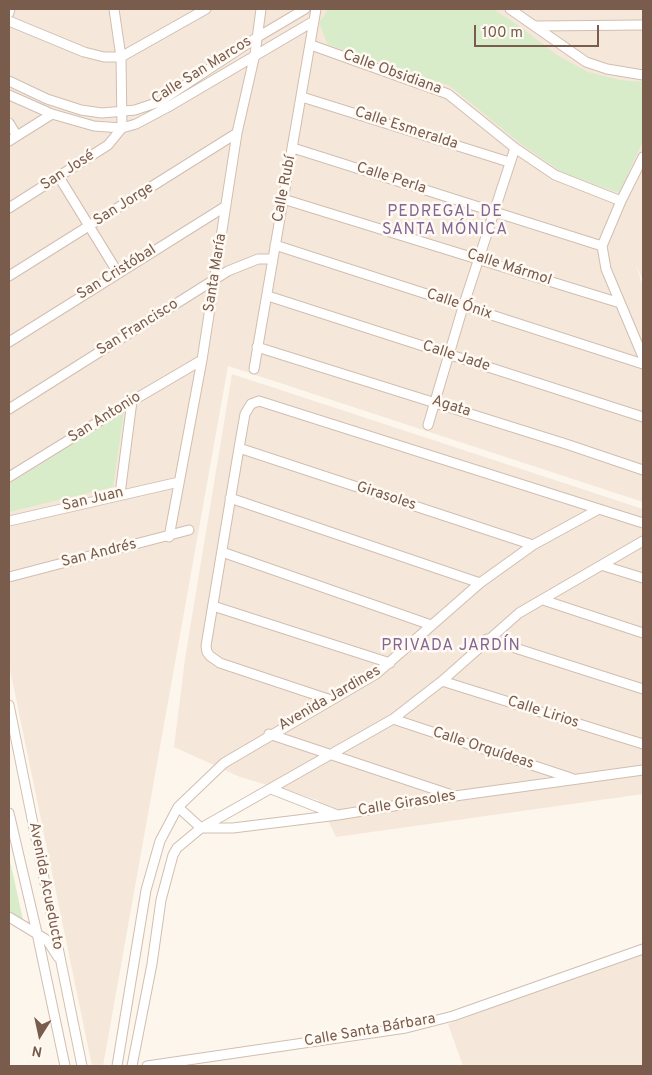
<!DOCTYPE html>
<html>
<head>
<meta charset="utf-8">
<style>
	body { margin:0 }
	#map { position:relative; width:652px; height:1075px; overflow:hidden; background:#fdf6ec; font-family:Overpass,sans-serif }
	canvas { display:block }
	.frame { position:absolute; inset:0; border:10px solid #7a5c4d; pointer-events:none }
	.north { position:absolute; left:15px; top:1010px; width:50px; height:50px; -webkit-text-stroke:4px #fffaf3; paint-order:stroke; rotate:190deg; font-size:14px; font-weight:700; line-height:20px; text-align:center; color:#7a5c4d }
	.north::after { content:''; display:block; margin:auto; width:18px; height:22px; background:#7a5c4d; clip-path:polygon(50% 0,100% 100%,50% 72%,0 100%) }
	.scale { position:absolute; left:474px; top:25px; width:125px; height:22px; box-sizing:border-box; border:2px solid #7a5c4d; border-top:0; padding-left:6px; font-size:15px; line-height:18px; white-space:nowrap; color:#7a5c4d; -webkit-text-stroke:4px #fffaf3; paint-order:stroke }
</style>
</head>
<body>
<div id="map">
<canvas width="652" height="1075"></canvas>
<div class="frame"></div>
<div class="north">N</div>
<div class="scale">100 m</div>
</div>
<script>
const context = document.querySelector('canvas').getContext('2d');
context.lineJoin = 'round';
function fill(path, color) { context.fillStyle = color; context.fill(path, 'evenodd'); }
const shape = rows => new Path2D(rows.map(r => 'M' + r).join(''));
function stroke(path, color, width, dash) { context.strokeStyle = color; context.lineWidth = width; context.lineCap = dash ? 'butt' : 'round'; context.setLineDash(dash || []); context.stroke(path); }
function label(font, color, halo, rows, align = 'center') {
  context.font = font + ' Overpass,sans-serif'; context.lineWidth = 5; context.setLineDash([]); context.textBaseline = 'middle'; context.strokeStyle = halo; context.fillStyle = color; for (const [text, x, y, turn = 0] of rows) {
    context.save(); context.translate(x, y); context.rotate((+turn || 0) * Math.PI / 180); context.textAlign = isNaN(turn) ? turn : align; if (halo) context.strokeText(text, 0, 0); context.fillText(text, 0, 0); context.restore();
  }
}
fill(shape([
	[9,9,643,9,643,281,636,265,643,287,643,502,228,366,103,1066,92,1066,9,665],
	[232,374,643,509,643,794,336,837,318,800,240,777,174,747,185,659],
	[643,952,643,1066,463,1066,448,1024]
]), '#f5e8da');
fill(shape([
	[328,9,493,9,518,25,557,55,588,72,620,80,643,82,643,141,619,193,563,173,521,144,450,86,328,45,319,23],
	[124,412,113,487,9,512,9,484],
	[9,856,23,920,9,912]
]), '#d8ecc9');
const minor = shape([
	[510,9,586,62,607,69,643,75],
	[9,13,10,9],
	[9,21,84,52,104,57,121,57,206,9],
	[536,26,643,25],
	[311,45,448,94,515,148,555,175,621,201],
	[9,81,47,99,81,110,102,113,135,110,159,102,256,38,305,9],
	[9,95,52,114,94,126,122,128,136,124,168,107,314,21],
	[302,97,509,162],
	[9,123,17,136],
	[9,141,52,114],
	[293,148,602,246],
	[643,157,621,201,602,246,606,269,643,357],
	[59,177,118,273],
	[283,199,620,303],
	[9,208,108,145,122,128,121,57,114,9],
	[275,245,643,364],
	[9,276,237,133],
	[268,296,643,417],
	[9,342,226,206],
	[257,347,566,444,643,470],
	[254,369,316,9],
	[9,409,228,271,258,259,272,259],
	[428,425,463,307,515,148],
	[239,448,533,545],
	[9,477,132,401,202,360],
	[120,494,132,401],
	[230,498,480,583],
	[9,521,179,482],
	[169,537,202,360,237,133,255,54,261,9],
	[222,552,431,625],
	[604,566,643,578],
	[9,577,189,530],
	[543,600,643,633],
	[213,606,390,663],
	[487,639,643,689],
	[442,681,643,744],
	[331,700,220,663,210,656,207,652,206,646,239,448,245,414,251,404,259,401,643,523],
	[9,705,82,1066],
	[393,719,571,778],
	[269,734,452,795],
	[271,789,335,814],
	[178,807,201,828,233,828,338,815,455,796,643,770],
	[9,813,37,933,65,1066],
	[9,917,47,940,58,957],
	[117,1066,146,890,160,841,178,807,224,763,376,674,480,583,533,545,599,509],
	[132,1066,152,964,161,900,173,855,177,848,201,828,393,719,442,681,519,613,643,541],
	[147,1066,406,1028,453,1016,643,949]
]);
stroke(minor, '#d1beb0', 11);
stroke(minor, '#fff', 9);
label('15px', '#7a5c4d', '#fffaf3', [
	["Calle San Marcos",202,71,-32],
	["Calle Obsidiana",392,73,20],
	["Calle Esmeralda",406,129,18],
	["San José",68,171,-33],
	["Calle Perla",391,179,18],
	["Calle Rubí",285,189,-79],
	["San Jorge",124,205,-32],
	["Calle Mármol",509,268,18],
	["San Cristóbal",117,273,-32],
	["Santa María",216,273,-81],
	["Calle Ónix",459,305,18],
	["San Francisco",138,328,-32],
	["Calle Jade",456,357,18],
	["Agata",451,407,18],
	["San Antonio",105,418,-32],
	["Girasoles",386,497,18],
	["San Juan",93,500,-13],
	["San Andrés",99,554,-14],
	["Avenida Jardines",330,699,-30],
	["Calle Lirios",543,713,18],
	["Calle Orquídeas",483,749,18],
	["Calle Girasoles",407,804,-9],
	["Avenida Acueducto",45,886,79],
	["Calle Santa Bárbara",370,1031,-10]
]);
context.letterSpacing = '1px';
label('16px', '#846695', '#fffaf3', [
	["PEDREGAL DE",445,213],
	["SANTA MÓNICA",445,231],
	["PRIVADA JARDÍN",451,647]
]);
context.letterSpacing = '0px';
</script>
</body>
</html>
